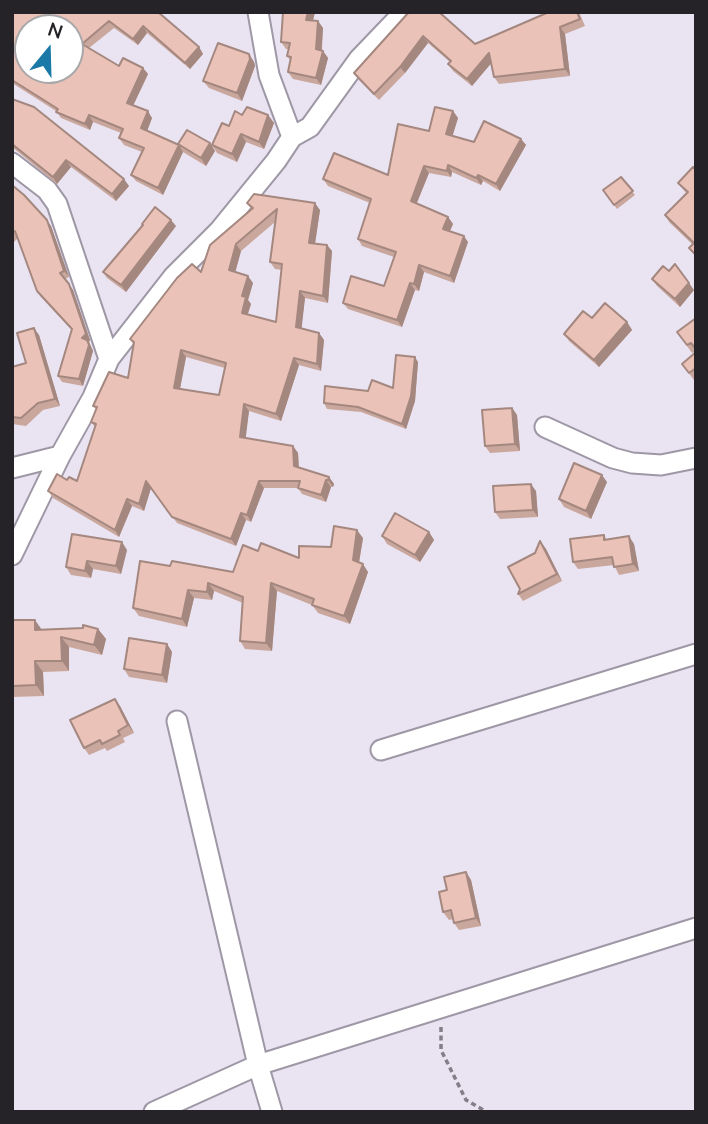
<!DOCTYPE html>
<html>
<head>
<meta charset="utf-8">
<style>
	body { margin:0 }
	#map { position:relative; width:708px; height:1124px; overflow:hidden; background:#eae3f2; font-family:"Nunito Sans",sans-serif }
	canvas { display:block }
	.frame { position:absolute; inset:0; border:14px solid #252228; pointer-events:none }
	.north { position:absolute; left:14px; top:14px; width:70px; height:70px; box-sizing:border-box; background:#fff; border:2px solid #a8a7a9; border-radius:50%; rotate:19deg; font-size:19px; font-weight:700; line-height:28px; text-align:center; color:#252228 }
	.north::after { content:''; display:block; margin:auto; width:24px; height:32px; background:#1a79a6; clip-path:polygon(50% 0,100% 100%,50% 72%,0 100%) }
</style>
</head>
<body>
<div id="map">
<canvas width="708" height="1124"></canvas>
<div class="frame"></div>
<div class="north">N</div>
</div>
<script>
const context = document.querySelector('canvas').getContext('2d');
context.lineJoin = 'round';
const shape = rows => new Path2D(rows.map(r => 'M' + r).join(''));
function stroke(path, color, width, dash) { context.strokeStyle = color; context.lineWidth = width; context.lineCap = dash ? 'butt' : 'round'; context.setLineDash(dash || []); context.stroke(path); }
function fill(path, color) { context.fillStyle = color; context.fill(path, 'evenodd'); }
const street = shape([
	[258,12,269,75,292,137],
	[12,163,47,190,57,204,109,359],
	[545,427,613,458,632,463,661,465,696,458],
	[12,468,60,456],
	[12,555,60,456,93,397,109,359,173,277,219,231,276,161,292,137,310,127,359,59,404,12],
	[177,721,258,1065,272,1112],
	[381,750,696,654],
	[154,1112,258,1065,696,928]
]);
stroke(street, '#9e97a5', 23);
stroke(shape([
	[441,1027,441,1050,466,1100,487,1112]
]), '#837e88', 3.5, [5, 3.5]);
stroke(street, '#fff', 19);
fill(shape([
	[12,12,158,12,199,47,203,54,190,69,147,33,138,45,114,28,89,48,119,66,143,68,148,74,133,106,152,118,147,131,179,145,210,143,215,151,206,166,183,152,163,195,136,181,131,175,142,152,124,145,119,138,121,133,93,122,90,130,61,118,56,111,12,83],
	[283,12,315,12,313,21,318,21,323,28,322,50,328,58,321,85,293,79,288,72,291,61,287,56,289,49,286,49,281,42],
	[409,12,475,44,549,12,579,12,585,26,565,34,570,76,499,84,494,77,491,63,472,86,453,71,448,64,450,62,428,43,405,73,379,100,359,80,354,73],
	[249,54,254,62,255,66,242,101,209,88,203,81],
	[12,99,129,186,116,201,71,167,57,184,12,147],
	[453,111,458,118,452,136,474,142,521,139,526,145,500,191,483,181,481,185,452,172,451,177,429,173,417,203,448,217,453,224,450,231,468,242,454,283,424,272,419,291,415,290,402,327,348,309,343,303,384,286,394,257,362,246,358,239,370,203,328,186,323,179,388,175,429,131],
	[268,115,274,123,264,149,246,142,237,162,217,153,212,145,229,126],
	[696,170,696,257,689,248,693,245,669,222,665,215,686,193,678,183],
	[621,177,635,195,617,209,603,190],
	[12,185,51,226,69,277,65,279,73,290,90,340,89,342,93,351,83,386,62,382,58,376,72,330,41,297,37,291,18,238,14,242,12,241],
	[247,203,320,210,315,244,327,245,332,251,328,303,305,298,301,328,319,333,324,340,321,371,299,365,281,421,249,411,245,438,293,446,298,453,299,468,329,477,334,484,333,487,331,487,326,502,302,494,298,488,264,488,251,522,246,520,236,546,177,523,151,488,144,511,132,506,119,537,53,498,48,491,67,480,77,481,95,427,91,422,96,409,93,406,128,378,133,344,130,339,201,272,251,209],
	[275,222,270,262,275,269,282,270,276,322,248,314,251,304,248,300,253,283,235,272,241,251],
	[186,357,225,368,219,395,180,389],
	[176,226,126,292,107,278,103,272],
	[652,279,694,290,680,307,657,286],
	[592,318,627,322,632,330,599,367,569,341,564,334],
	[696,318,696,351,692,353,677,332],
	[39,335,60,406,43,410,26,426,12,424,12,367,26,363],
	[696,352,696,379,694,380,682,364],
	[418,362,415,401,406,429,361,412,327,409,324,403,368,391,393,388],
	[512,408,517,415,520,451,490,453,485,446],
	[607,482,591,519,564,507,559,499],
	[536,491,538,517,500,519,495,512],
	[429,532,434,540,420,562,387,544,382,536],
	[604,535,607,540,634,544,639,571,619,575,614,565,578,569,573,562],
	[363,538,359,563,368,572,350,624,318,613,312,605,277,591,272,651,245,649,240,641,243,603,214,591,212,600,194,598,187,627,139,616,133,608,170,566,233,572,258,551,299,558],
	[540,541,546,549,562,581,523,601,518,594],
	[127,550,121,574,93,569,91,578,71,575,66,567],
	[12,620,42,629,98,629,106,639,102,655,69,647,69,671,43,672,44,696,12,697],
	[167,644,172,652,167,683,129,677,124,669],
	[120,706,134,733,123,738,125,742,107,751,105,748,89,755,84,748],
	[466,872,471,880,481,926,459,930,454,923,453,919,449,920,443,912,447,890]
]), '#caa79d');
fill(shape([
	[308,12,315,12,311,28,306,20],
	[318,21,323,28,321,56,316,49],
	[143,26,147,33,138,45,133,39],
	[560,27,565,34,570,76,565,69],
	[423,36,428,43,405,73,400,67],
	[199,47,203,54,190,69,185,63],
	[323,51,328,58,321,85,316,78],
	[489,53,494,60,472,86,467,79],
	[249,54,254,62,255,66,242,101,237,93],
	[143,68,148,74,131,110,127,103],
	[148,111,152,118,146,134,141,128],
	[453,111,458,118,451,141,446,134],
	[89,115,93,122,90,130,85,124],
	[268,115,274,123,264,149,259,142],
	[241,134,246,142,237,162,232,154],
	[521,139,526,145,500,191,496,184],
	[210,143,215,151,206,166,201,158],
	[179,145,183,152,163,195,158,188],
	[66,160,71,167,57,184,53,177],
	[448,165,452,172,451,177,447,171],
	[424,166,429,173,415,207,411,201],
	[478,175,483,181,481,185,476,178],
	[124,179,129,186,116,201,112,194],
	[315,203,320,210,314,250,309,243],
	[448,217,453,224,448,235,443,229],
	[47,220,51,226,69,277,64,271],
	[171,220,176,226,126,292,121,285],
	[464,236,468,242,454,283,450,276],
	[236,244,241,251,234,277,229,270],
	[327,245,332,251,328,303,323,296],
	[419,265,424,272,419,291,414,284],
	[248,276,253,283,248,300,251,304,246,319,242,313,242,296],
	[410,283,415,290,402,327,397,320],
	[689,283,694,290,680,307,675,299],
	[69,284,73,290,90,340,89,342,93,351,83,386,79,379,82,338],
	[300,291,305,298,301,334,296,327],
	[627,322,632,330,599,367,594,360],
	[34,328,39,335,60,406,55,399],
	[319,333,324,340,321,371,317,364],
	[181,350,186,357,179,394,174,388],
	[415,357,418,362,415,401,406,429,402,424],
	[294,358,299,365,281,421,276,414],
	[244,404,249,411,245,444,240,437],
	[512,408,517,415,520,451,515,444],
	[293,446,298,453,299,473,294,466],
	[602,475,607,482,591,519,586,511],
	[329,477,334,484,333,487,328,480],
	[326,480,331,487,326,502,321,495],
	[146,481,151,488,144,511,139,504],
	[259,481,264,488,251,522,247,515],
	[531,484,536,491,538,517,533,510],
	[127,499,132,506,119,537,115,530],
	[241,513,246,520,236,546,231,539],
	[357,530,363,538,358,568,353,560],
	[429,532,434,540,420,562,415,555],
	[629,536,634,544,639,571,633,564],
	[540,541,546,549,562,581,557,574],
	[122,542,127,550,121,574,116,566],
	[87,561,93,569,91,578,85,571],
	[363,564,368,572,350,624,344,616],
	[208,583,214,591,212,600,207,592],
	[271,583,277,591,272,651,266,643],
	[188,590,194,598,187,627,182,619],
	[35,620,42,630,35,630],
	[98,629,106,639,102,655,94,645],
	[61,637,69,647,69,671,62,661],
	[167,644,172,652,167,683,162,675],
	[35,661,43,672,44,696,36,685],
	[115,699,120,706,134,733,128,725],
	[466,872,471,880,481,926,476,918]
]), '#a48880');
const building = shape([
	[12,12,158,12,199,47,185,63,143,26,133,39,109,21,82,44,119,66,123,58,143,68,127,103,148,111,141,128,179,145,158,188,131,175,144,148,119,138,123,129,89,115,85,124,56,112,58,109,12,80,12,12],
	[28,28,70,28,70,70,28,70,28,28],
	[283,12,308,12,306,20,318,21,316,49,323,51,316,78,288,72,291,57,287,56,290,43,281,42,283,12],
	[409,12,439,12,475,44,549,12,577,12,580,19,560,27,565,69,494,77,489,53,467,79,448,64,451,61,423,36,400,67,374,94,354,73,409,12],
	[218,43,249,54,250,59,237,93,203,81,218,43],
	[12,99,34,107,124,179,112,194,66,160,53,177,12,144,12,99],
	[247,107,268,115,259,142,241,134,232,154,212,145,222,123,229,126,235,111,242,115,247,107],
	[435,107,453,111,446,134,474,142,484,121,521,139,496,184,478,175,476,178,448,165,447,171,424,166,411,201,448,217,443,229,464,236,450,276,419,265,414,284,410,283,397,320,343,303,351,276,384,286,396,252,358,239,371,199,323,179,334,153,388,175,398,124,429,131,435,107],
	[187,130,210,143,201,158,178,144,187,130],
	[693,167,696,170,696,255,689,248,694,243,665,215,688,192,678,183,693,167],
	[621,177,633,191,614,205,603,190,621,177],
	[12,185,24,195,47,220,64,271,60,273,69,284,86,334,82,338,87,340,89,345,79,379,58,376,72,329,37,291,15,231,12,233,12,185],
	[254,194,315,203,309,243,327,245,323,296,300,291,296,327,319,333,317,364,294,358,276,414,244,404,240,437,293,446,294,466,329,477,328,480,326,480,321,495,298,488,300,481,259,481,247,515,241,513,231,539,172,517,146,481,139,504,127,499,115,530,48,491,57,474,67,480,69,477,77,481,96,424,91,422,97,407,93,406,109,372,128,378,134,342,130,339,177,278,192,264,201,272,210,245,253,208,247,203,254,194],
	[277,209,270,262,282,264,276,322,242,313,246,297,242,296,248,276,229,270,236,244,277,209],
	[181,350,226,363,219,395,174,388,181,350],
	[155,207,171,220,121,285,103,272,143,225,142,224,155,207],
	[675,264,689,283,675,299,652,279,663,266,669,271,675,264],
	[605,303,627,322,594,360,564,334,583,311,592,318,605,303],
	[696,318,696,349,691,343,687,345,677,332,696,318],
	[34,328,55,399,38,403,21,418,12,417,12,367,26,363,17,333,34,328],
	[696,352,696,368,689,373,682,364,696,352],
	[396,355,415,357,411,396,402,424,358,407,324,403,325,386,368,391,372,380,393,388,396,355],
	[512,408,515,444,485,446,482,410,512,408],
	[574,463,602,475,586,511,559,499,574,463],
	[531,484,533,510,495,512,493,486,531,484],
	[395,513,429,532,415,555,382,536,395,513],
	[334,526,357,530,353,560,363,564,344,616,312,605,314,599,271,583,266,643,240,641,243,597,208,583,207,592,188,590,182,619,133,608,140,561,170,566,172,561,233,572,243,545,258,551,261,543,299,558,299,546,331,547,334,526],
	[72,534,122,542,116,566,87,561,85,571,66,567,72,534],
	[604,535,604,540,629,536,633,564,614,567,612,557,573,562,570,539,604,535],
	[540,541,557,574,518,594,520,589,508,567,535,553,540,541],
	[12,620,35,620,35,630,83,628,83,625,98,629,94,645,61,637,62,661,35,661,36,685,12,686,12,620],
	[129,638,167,644,162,675,124,669,129,638],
	[115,699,128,725,118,731,120,735,102,744,100,740,84,748,70,720,115,699],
	[466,872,476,918,454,923,451,910,443,912,439,892,447,890,444,877,466,872]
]);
fill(building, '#ebc2b7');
stroke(building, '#a48880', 2);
</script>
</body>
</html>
